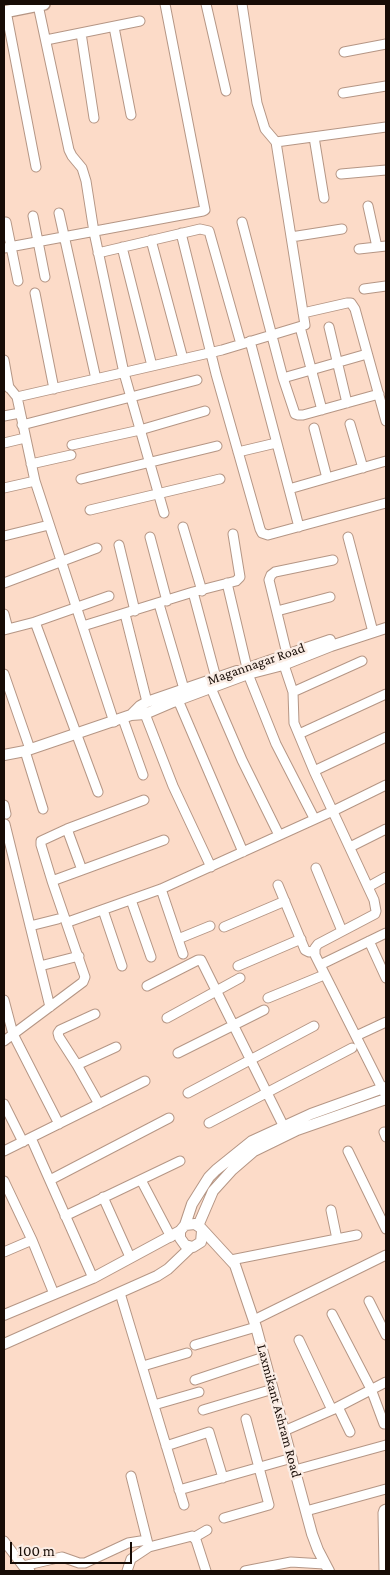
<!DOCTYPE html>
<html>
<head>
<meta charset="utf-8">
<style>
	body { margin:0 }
	#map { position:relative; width:390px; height:1575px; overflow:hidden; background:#fcdbc8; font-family:"Crimson Pro",serif }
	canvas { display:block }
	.frame { position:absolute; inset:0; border:5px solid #170c06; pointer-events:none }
	.scale { position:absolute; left:10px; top:1542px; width:122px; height:22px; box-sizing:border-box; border:2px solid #170c06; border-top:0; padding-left:6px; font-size:15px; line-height:18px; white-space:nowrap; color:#170c06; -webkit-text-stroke:4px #fbede5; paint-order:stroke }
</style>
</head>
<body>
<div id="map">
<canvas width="390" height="1575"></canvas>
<div class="frame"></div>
<div class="scale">100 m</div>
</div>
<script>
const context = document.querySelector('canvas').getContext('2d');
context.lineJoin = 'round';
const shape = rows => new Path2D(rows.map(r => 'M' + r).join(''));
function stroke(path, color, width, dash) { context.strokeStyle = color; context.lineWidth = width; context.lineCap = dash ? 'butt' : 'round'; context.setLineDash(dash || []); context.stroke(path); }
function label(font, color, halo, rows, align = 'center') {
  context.font = font + ' "Crimson Pro",serif'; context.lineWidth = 5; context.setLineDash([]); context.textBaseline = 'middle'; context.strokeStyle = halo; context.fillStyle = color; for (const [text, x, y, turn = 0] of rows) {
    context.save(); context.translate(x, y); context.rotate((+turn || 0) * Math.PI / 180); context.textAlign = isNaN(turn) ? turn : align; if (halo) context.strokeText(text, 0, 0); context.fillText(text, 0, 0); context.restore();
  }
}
const minor = shape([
	[206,4,226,91],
	[242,4,257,103,265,129,276,142],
	[38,5,69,150,72,156,82,168,86,181,94,232,124,373,164,513],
	[6,11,36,167],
	[114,27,131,115],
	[81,33,94,118],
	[46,40,140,21],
	[344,52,386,44],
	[343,93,386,86],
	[314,137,324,198],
	[341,174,386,170],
	[368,206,377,247],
	[59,213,96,379],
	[33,216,45,277],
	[6,222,18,281],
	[242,222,283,378,295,414,298,415,303,415,379,394],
	[181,233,216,374,260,529,262,533,268,535,386,503],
	[291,237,342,229],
	[151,240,183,359],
	[122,247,152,366],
	[4,248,203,211,205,210,165,4],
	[359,249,386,246],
	[98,253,200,229,209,231,241,344],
	[364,289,386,286],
	[35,293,54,389],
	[303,313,347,303,351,303,355,309,386,421],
	[300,327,322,410],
	[329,327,347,403],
	[250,341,299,527],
	[4,360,9,388],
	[283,378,367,354],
	[4,381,17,397,35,481,114,722],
	[17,397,222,350,305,325,276,142,386,127],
	[4,416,20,413],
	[350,424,363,468],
	[22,425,197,380],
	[314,428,327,478],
	[4,443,25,438],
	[72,445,140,430,205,411],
	[238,452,276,443],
	[31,464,71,455],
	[81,479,217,446],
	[4,488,35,481],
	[289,489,386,461],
	[90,510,220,479],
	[183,527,202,591],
	[4,536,49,525],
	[150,537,167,601],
	[348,537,373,632],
	[119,545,135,611],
	[4,583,97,548],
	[227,583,247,668],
	[193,592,216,678],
	[159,604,184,689],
	[277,611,330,597],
	[4,614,8,629],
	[125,614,147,702],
	[35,622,98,792],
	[83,626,193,592,236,581,240,577,233,534],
	[4,630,35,622,109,596],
	[287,654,269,580,271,575,275,572,333,560],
	[282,659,293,692,294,723,314,771,374,900,376,911,375,914,318,944,315,948,315,955,386,1096],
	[4,674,30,749],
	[248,674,276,744,314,818],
	[211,688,242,760,279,835],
	[293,692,362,661],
	[178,700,243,852],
	[145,714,173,786,211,867],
	[123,719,143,775],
	[299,734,386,694],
	[25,751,43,809],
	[314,771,386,737],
	[4,805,6,814],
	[5,824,50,1007],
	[67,829,82,870],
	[350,847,386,829],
	[316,868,342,931],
	[52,881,164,840],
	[278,885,305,950,309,952,315,950],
	[368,887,386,877],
	[161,889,183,954],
	[131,900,151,957],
	[103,910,122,966],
	[68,922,161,889,333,811,386,785],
	[30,926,58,919],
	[224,927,285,901],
	[178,939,210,926],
	[369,941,386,978],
	[320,965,386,933],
	[40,966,79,956],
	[238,966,301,939],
	[147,986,198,960,201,960,283,1125],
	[268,998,324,975],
	[4,1000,13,1034,59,1124],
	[95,1014,60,1030,58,1033,59,1037,77,1065,99,1104],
	[167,1018,240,978],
	[356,1036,386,1022],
	[4,1041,83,982,85,977,52,881,41,845,41,841,67,829,144,800],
	[178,1053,264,1010],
	[77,1065,116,1047],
	[188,1093,314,1026],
	[4,1104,23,1142],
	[209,1123,352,1048],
	[384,1132,386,1137],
	[31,1138,93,1278],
	[4,1151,145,1081],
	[348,1151,386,1229],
	[50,1180,169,1118],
	[141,1180,171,1237],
	[4,1181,32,1240,54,1294],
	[103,1197,130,1257],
	[331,1210,337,1239],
	[65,1216,180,1161],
	[4,1252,32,1240],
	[231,1260,357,1235],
	[120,1293,184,1505],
	[369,1301,386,1335],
	[332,1314,371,1389,384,1424],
	[254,1320,386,1255],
	[299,1340,332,1410],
	[195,1345,256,1327],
	[143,1366,187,1353],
	[195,1380,264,1357],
	[154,1405,199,1392],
	[338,1407,350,1432],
	[203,1410,273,1389],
	[284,1431,332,1410,386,1382],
	[166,1446,209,1432,223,1478],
	[295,1470,386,1445],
	[131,1476,148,1544],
	[179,1490,292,1458],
	[306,1511,386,1489],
	[224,1518,269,1505,246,1419],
	[195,1537,207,1530],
	[4,1541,23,1566,30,1571],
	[23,1566,62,1557,79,1563,85,1563,128,1543,147,1540],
	[127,1571,131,1559,149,1547,192,1536,196,1540,206,1571],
	[245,1571,291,1562,324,1564],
	[384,1571,383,1513,384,1510,386,1509]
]);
const tertiary = shape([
	[251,667,330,640],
	[131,715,140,706,147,702,237,671],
	[4,755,25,751,131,715,145,714,173,702,248,674,283,665,331,646,386,628],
	[185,1225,192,1204,209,1177,216,1170,252,1141,311,1114,386,1087],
	[198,1226,213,1191,232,1170,254,1151,297,1130,386,1099],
	[202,1231,201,1242,193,1247,185,1245,180,1238,180,1231,185,1225,195,1224,201,1228,235,1265,256,1327,312,1534,318,1550,329,1571],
	[4,1315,93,1278,180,1231],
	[4,1344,157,1276,168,1269,191,1247]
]);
const secondary = shape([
	[4,12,44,4]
]);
stroke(minor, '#b59685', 11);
stroke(tertiary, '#b59685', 12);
stroke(secondary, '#b59685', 14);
stroke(minor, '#fff', 9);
stroke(tertiary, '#fff', 10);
stroke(secondary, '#fff', 11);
label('14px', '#170c06', '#fbede5', [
	["Magannagar Road",256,664,-19],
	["Laxmikant Ashram Road",279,1411,75]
]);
</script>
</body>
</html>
